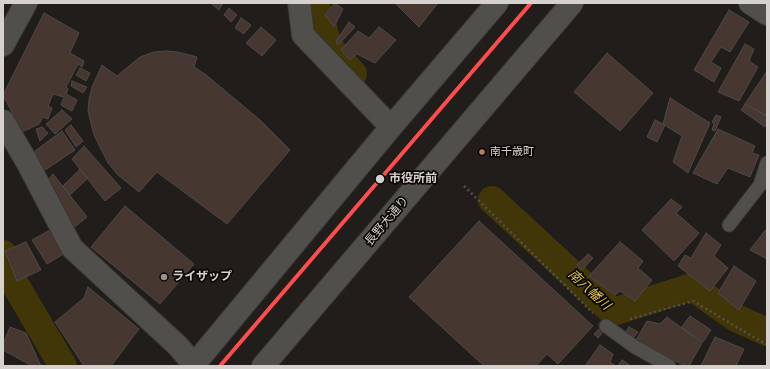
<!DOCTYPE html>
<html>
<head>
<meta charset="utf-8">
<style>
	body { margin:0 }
	#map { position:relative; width:770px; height:369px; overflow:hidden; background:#201d1a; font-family:"IBM Plex Sans",sans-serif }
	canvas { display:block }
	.frame { position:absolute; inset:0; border:4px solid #d7d1cd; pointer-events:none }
</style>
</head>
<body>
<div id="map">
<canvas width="770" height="369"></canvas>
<div class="frame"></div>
</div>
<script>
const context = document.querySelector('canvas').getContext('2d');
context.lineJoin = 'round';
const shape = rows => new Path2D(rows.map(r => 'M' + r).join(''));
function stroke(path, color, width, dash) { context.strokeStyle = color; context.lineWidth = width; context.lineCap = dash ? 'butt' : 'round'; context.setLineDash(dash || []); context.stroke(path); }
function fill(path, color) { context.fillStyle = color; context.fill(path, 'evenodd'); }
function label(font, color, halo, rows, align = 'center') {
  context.font = font + ' "IBM Plex Sans","Noto Sans JP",sans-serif'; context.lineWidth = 3.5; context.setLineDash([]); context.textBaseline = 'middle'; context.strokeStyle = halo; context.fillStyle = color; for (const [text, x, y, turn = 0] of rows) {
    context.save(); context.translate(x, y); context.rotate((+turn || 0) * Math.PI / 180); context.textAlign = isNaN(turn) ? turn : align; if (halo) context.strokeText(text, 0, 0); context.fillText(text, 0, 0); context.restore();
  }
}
stroke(shape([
	[314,3,319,13,328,46,353,74],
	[492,200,613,312,692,287,736,318,767,332],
	[3,254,12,279,63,366]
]), '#403608', 28);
const building = shape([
	[213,3,223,3,219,10,212,4,213,3],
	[335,3,343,9,334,27,325,15,335,3],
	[395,3,438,3,419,27,395,3],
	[229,8,237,15,231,22,224,15,229,8],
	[729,10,749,22,730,52,721,47,711,62,721,68,714,82,694,70,729,10],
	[44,13,79,33,70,53,84,61,82,67,78,64,66,87,68,89,66,94,77,100,72,111,61,105,64,97,53,94,48,106,52,108,48,119,43,117,39,124,22,132,3,95,44,13],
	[241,18,251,25,244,34,235,28,241,18],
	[349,22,355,27,338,45,336,41,349,22],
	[261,27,276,40,262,56,246,43,261,27],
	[379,27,396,40,375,63,357,54,350,60,341,50,358,31,369,38,379,27],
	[745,44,754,49,749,61,758,67,739,101,718,92,745,44],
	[166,51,178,52,197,57,194,67,205,74,260,120,290,150,227,224,157,172,139,192,118,175,108,163,94,135,88,111,89,99,92,87,102,65,117,76,140,57,154,52,166,51],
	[607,53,653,93,620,131,574,92,607,53],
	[80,68,90,73,86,81,76,75,80,68],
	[767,71,767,116,745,104,767,71],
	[72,81,87,87,83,93,71,86,72,81],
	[670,98,710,123,688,173,673,162,682,136,663,124,670,98],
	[745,104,767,116,765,127,741,110,745,104],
	[62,110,72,119,55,134,46,124,62,110],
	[716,115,721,117,715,131,712,130,714,124,712,122,716,115],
	[655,120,665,125,657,142,647,137,655,120],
	[71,125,83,141,76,147,65,130,71,125],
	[42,127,48,133,40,141,36,129,42,127],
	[718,129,755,146,752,153,759,155,750,177,728,168,717,184,693,173,718,129],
	[62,131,75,150,42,172,35,151,62,131],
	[84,146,121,188,105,201,72,159,84,146],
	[80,169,88,178,70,195,63,186,80,169],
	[53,174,87,217,72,229,48,180,53,174],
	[671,199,682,207,676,213,699,233,674,261,642,230,671,199],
	[125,206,194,264,160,304,91,247,125,206],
	[479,221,593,326,558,364,547,354,536,366,484,366,409,297,479,221],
	[767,228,767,259,750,250,767,228],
	[52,229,65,253,47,264,32,240,52,229],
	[706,233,721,245,714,256,728,268,710,291,678,266,685,255,691,258,706,233],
	[26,242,41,270,17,281,5,251,26,242],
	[620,242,643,261,638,268,652,280,635,301,620,291,615,295,589,276,620,242],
	[588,254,593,258,582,270,577,265,588,254],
	[734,266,756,281,739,310,718,293,734,266],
	[88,287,139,329,111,366,84,366,55,322,84,298,88,287],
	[690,316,711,330,703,342,681,328,690,316],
	[667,317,702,343,689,366,685,366,636,340,647,321,660,324,667,317],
	[10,327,26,333,41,366,32,366,3,350,3,344,10,327],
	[601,327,604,331,598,338,594,334,601,327],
	[629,327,638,332,634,337,625,334,629,327],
	[715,337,744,349,736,366,701,366,715,337],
	[600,345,613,354,610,362,616,366,585,366,600,345],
	[622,360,631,366,618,366,622,360]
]);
fill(building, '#463730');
stroke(building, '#4d4947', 1);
const service = shape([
	[729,225,760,185,767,163],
	[606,326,635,347,669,366]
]);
const minor = shape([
	[299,3,303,35,391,127],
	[750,3,767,14],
	[3,121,27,162,72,248,178,346,194,365]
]);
const tertiary = shape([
	[3,45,26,3],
	[193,366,391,127,497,3],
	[263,366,572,3]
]);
stroke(service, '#3b3735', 15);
stroke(minor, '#3b3735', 24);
stroke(tertiary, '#3b3735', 24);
stroke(shape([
	[464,186,593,313],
	[630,319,693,301,767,345]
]), '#54514f', 2.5, [2, 3]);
stroke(service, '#514f4c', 13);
stroke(minor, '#514f4c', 22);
stroke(tertiary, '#514f4c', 22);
stroke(shape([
	[220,366,531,3]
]), '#ff4d4d', 4);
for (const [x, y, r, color] of [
	[482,152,3.5,"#b6815c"],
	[380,179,5,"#d7d1cd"],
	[164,277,4,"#97928e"]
]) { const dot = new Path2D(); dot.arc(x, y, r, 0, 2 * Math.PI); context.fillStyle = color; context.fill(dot); stroke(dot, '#0b0705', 1.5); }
label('11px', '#d7d1cd', '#0b0705', [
	["南千歳町",490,152]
], 'left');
label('bold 12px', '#d7d1cd', '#0b0705', [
	["市役所前",389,179]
], 'left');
label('12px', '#d7d1cd', '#0b0705', [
	["長野大通り",387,221,-50]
]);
label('bold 12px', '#d7d1cd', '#0b0705', [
	["ライザップ",172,277]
], 'left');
label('italic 13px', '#e1c64d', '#0b0705', [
	["南八幡川",589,290,43]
]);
</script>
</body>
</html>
